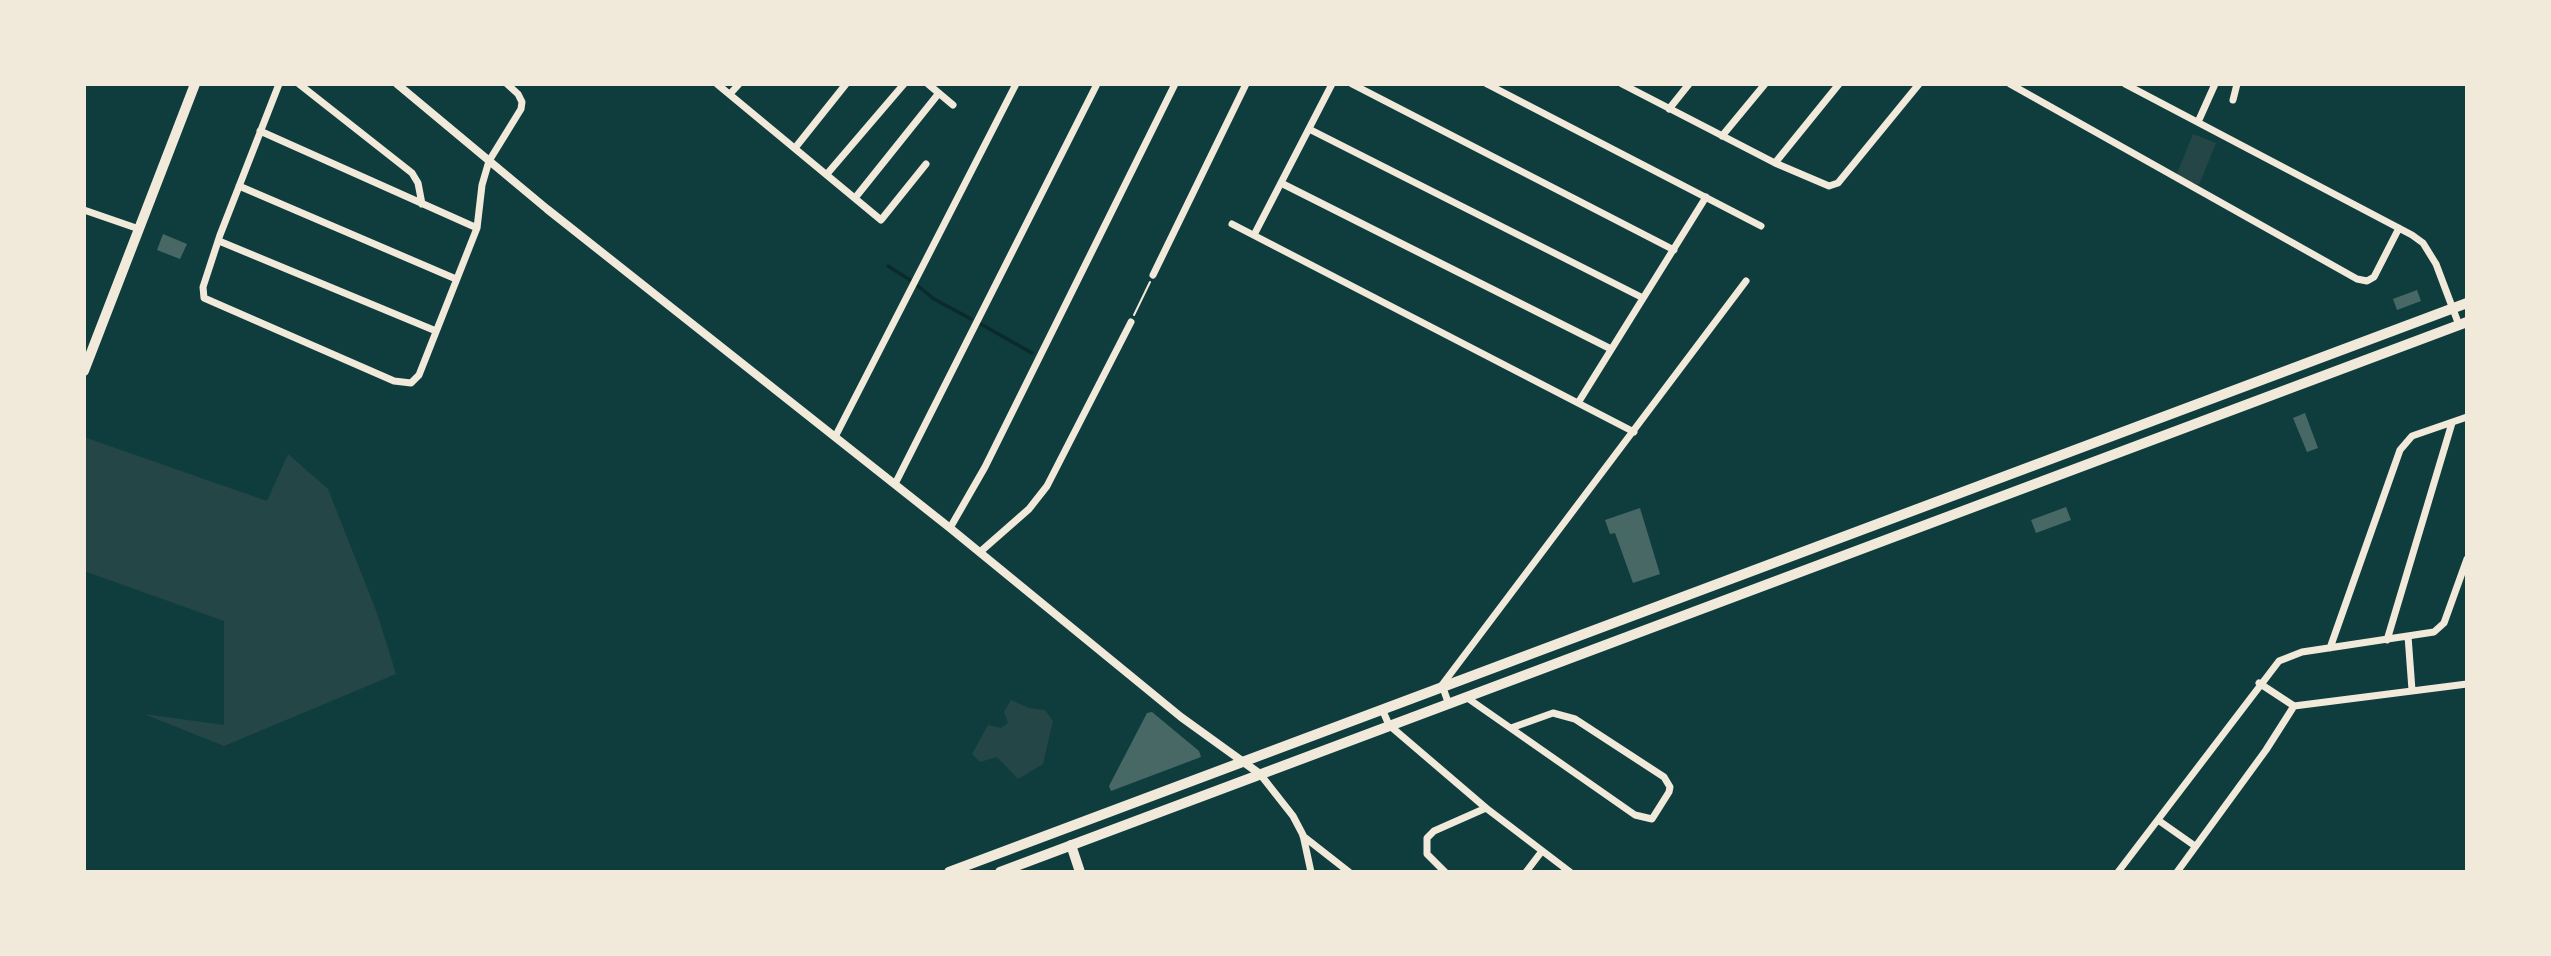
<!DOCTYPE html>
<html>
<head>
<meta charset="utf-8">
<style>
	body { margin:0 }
	#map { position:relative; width:2551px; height:956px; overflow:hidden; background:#0f3d3e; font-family:"Exo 2",sans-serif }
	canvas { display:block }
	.frame { position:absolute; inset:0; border:86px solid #f1e9da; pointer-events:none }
</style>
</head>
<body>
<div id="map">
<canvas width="2551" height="956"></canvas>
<div class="frame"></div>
</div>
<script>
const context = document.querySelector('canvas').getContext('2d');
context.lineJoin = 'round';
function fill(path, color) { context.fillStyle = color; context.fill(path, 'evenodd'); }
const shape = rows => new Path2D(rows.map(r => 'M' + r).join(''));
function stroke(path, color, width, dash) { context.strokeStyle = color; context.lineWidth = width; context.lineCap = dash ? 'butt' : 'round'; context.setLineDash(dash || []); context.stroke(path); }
fill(shape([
	[2193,134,2216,143,2199,185,2176,176],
	[84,437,267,501,288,454,328,489,377,613,396,674,224,746,144,714,224,725,224,621,84,571],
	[1011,700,1029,708,1045,710,1053,721,1043,764,1018,779,997,757,980,762,972,754,988,725,1001,728,1008,723,1004,712]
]), '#244646');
stroke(shape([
	[888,266,910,280],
	[918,286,934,299,971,319],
	[979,323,1032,353]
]), '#0a2a2b', 3.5);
fill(shape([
	[163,234,187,244,180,259,157,250],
	[2417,290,2421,301,2397,310,2393,299],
	[2305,413,2318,448,2307,452,2293,418],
	[2066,507,2071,520,2036,533,2031,520],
	[1640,508,1660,574,1633,583,1615,533,1610,534,1605,520],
	[1152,712,1199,751,1201,757,1111,791,1109,786,1147,713]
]), '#486865');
stroke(shape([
	[1134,315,1150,282]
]), '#f1e9da', 2);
stroke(shape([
	[279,84,220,235,203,287,204,298,394,381,411,383,419,375,477,228,482,185,489,161,521,109,522,102,518,94,507,84],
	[299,84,412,173,418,183,422,204],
	[717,84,881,220,926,164],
	[928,84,953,105],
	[1352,84,1674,250],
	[1487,84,1761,226],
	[1622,84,1775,163,1829,186,1838,183,1919,84],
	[2010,84,2357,279,2367,281,2374,277,2399,228],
	[2125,84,2412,235,2423,243,2436,264,2459,325],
	[730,94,739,84],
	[2233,100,2237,84],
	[1669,109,1689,84],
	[2198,122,2215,84],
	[1309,129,1643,298],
	[260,131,477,228],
	[1722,136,1765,84],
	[795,148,846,84],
	[1775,163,1839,84],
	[827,174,904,84],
	[1281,183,1611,349],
	[239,186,456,279],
	[855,198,939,93],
	[84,210,139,229],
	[1232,224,1634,432],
	[1254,235,1332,84],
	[219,241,436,331],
	[1153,275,1246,84],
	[1578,403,1706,197],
	[835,437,1016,84],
	[895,484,1097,84],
	[950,528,985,467,1175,84],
	[980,552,1029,509,1047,486,1131,322],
	[2408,636,2412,690],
	[2387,640,2452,423],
	[2330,648,2400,450,2412,436,2467,417],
	[2259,683,2294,706],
	[1466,697,1635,815,1652,819,1669,792,1670,787,1664,777,1575,719,1553,713,1511,728],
	[1448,702,1442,685,1746,281],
	[2294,706,2467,684],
	[1382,709,1389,725,1486,808,1570,872],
	[1260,774,1293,816,1303,835,1311,872],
	[2158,820,2195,846],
	[1303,836,1349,872],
	[1445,872,1427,854,1427,838,1434,831,1486,808],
	[1526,872,1542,851],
	[2118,872,2279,661,2302,652,2434,632,2444,623,2467,559],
	[2177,872,2266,750,2294,706]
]), '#f1e9da', 7);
stroke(shape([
	[397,84,547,209,950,528,1181,717,1260,774]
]), '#f1e9da', 8);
stroke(shape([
	[1071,845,1080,872]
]), '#f1e9da', 10);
stroke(shape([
	[84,371,195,84]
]), '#f1e9da', 10);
stroke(shape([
	[949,872,2467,303],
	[1000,872,2467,322]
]), '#f1e9da', 10);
</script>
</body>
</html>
